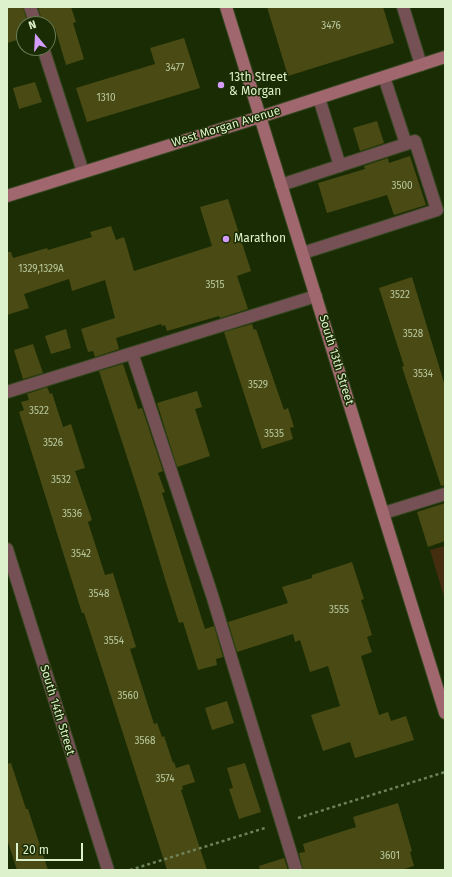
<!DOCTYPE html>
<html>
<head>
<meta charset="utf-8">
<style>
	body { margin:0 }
	#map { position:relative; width:452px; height:877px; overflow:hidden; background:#1a2c04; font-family:"Fira Sans",sans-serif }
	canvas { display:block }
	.frame { position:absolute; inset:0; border:8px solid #ddf2cc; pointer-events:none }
	.north { position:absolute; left:16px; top:16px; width:40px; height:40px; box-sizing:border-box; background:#1a2c04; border:1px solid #687b54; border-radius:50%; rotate:342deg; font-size:11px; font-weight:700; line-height:16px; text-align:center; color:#ddf2cc }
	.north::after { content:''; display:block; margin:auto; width:14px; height:18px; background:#d49cfb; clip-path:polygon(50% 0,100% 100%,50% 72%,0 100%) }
	.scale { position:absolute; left:16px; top:843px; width:67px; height:18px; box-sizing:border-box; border:2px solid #ddf2cc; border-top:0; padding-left:5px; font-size:12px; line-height:14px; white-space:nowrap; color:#ddf2cc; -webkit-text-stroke:3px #1a2c04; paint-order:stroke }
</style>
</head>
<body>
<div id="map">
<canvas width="452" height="877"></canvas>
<div class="frame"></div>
<div class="north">N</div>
<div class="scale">20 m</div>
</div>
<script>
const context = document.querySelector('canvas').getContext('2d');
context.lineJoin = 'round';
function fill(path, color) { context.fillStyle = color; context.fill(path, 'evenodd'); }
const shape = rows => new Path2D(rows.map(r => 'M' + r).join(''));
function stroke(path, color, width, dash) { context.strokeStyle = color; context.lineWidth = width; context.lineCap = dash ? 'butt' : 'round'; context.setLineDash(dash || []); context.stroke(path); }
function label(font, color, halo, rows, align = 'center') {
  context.font = font + ' "Fira Sans",sans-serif'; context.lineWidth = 3; context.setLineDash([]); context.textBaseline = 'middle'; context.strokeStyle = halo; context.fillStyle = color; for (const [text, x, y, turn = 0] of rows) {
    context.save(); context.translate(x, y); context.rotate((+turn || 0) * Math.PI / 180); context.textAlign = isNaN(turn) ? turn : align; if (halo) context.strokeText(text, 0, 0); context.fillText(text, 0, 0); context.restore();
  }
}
fill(shape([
	[445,546,445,600,430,550]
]), '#452e0f');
fill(shape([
	[7,7,23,7,28,24,24,24,24,38,7,43],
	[38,7,71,7,76,22,73,23,84,59,66,65,55,28,48,31,48,24,43,24],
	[267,7,383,7,394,43,288,76],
	[184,38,200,88,87,122,76,88,155,64,150,48],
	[35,82,42,102,19,109,13,88],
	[377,121,384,143,360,151,353,128],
	[410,156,426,205,394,215,387,195,327,213,318,183,365,169,364,166,388,158,389,163],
	[228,199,251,271,237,276,248,309,220,318,219,316,167,331,165,325,162,326,161,324,116,338,119,349,95,357,93,351,88,352,81,329,115,318,105,280,72,291,69,279,24,294,29,308,7,315,7,252,11,252,13,258,47,248,48,250,92,237,90,232,111,226,116,240,124,237,134,271,212,246,200,207],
	[412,277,445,386,445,485,441,486,402,367,404,366,379,288],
	[252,324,254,330,256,329,284,410,288,408,294,427,290,428,293,439,262,449,224,332],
	[66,329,71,348,51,354,45,336],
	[33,344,43,373,23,379,14,350],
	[123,364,138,409,142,408,163,471,158,473,165,492,162,493,205,629,214,626,223,657,216,659,217,665,198,670,183,622,179,623,165,579,141,500,99,371],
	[47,387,50,394,52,393,63,427,71,424,85,468,75,471,92,520,88,522,105,575,113,573,117,586,136,647,130,649,154,724,157,723,162,737,164,736,173,763,174,762,176,768,189,764,195,782,182,786,183,789,181,790,207,870,167,870,99,659,84,613,82,613,19,412,24,410,21,402,29,400,27,394],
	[197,391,202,407,195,409,210,456,177,467,157,403],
	[445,503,445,541,428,547,417,512],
	[352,562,364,599,361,600,372,635,367,637,372,652,361,656,379,715,388,712,391,721,406,716,414,740,355,758,350,742,323,751,311,715,340,706,328,666,310,672,300,640,295,642,293,634,237,652,228,622,288,603,282,587,312,578,312,575],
	[227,701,234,723,212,730,205,708],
	[11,763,26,809,28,809,48,870,17,870,7,839,7,764],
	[245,763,261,812,239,819,229,789,233,788,227,768],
	[398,803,412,851,410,852,414,866,401,870,303,870,299,853,305,852,303,844,356,827,353,817],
	[284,858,288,870,260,870,259,866]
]), '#4a4b14');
const lane = shape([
	[30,7,36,24],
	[403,7,421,65],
	[43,48,83,172],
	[384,77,406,144],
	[319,98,340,166],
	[281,185,415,141,437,210,303,253],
	[132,353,212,595,296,870],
	[7,392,316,296],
	[384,513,445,494]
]);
const street = shape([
	[7,549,108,870]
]);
const secondary = shape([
	[226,7,445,713],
	[7,196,260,117,445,57]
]);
stroke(lane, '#354820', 14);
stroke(street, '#354820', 14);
stroke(secondary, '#354820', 14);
stroke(shape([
	[298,818,445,772],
	[130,870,265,828]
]), '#6d815a', 2.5, [3, 3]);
stroke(lane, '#755055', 12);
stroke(street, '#755055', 12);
stroke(secondary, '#a1676f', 12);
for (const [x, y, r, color] of [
	[221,85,4,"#d49cfb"],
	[226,239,4,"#d49cfb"]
]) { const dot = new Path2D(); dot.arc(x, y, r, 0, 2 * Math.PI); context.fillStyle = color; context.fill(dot); stroke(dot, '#1a2c04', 1.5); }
label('10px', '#b8c89e', null, [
	["3476",331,26],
	["3477",175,68],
	["1310",106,98],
	["3500",402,186],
	["1329,1329A",41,269],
	["3515",215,285],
	["3522",400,295],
	["3528",413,334],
	["3534",423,374],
	["3529",258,385],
	["3522",39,411],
	["3535",274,434],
	["3526",53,443],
	["3532",61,480],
	["3536",72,514],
	["3542",81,554],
	["3548",99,594],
	["3555",339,610],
	["3554",114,641],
	["3560",128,696],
	["3568",145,741],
	["3574",165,779],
	["3601",390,856]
]);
label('12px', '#ddf2cc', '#1a2c04', [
	["13th Street",229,78],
	["& Morgan",229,92],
	["Marathon",234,239]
], 'left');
label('12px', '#ddf2cc', '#1a2c04', [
	["West Morgan Avenue",226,127,-17],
	["South 13th Street",336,360,73],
	["South 14th Street",57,710,73]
]);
</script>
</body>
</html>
